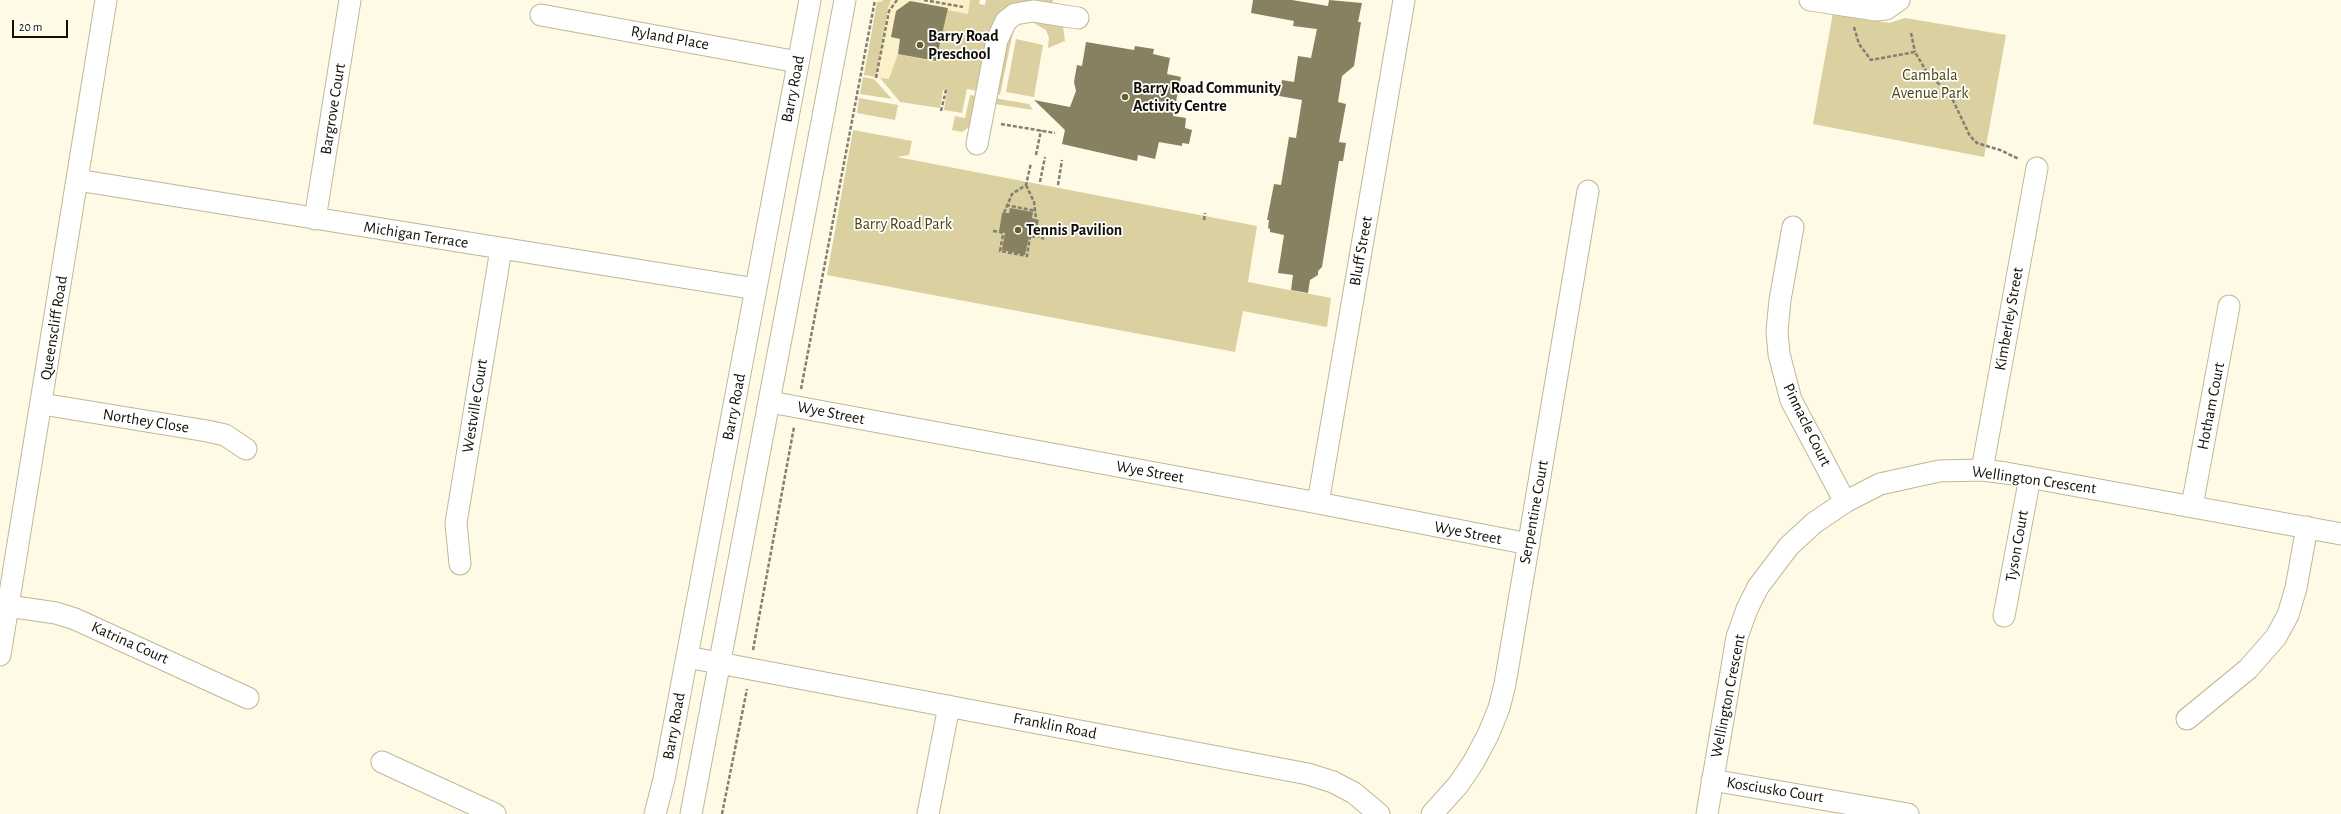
<!DOCTYPE html>
<html>
<head>
<meta charset="utf-8">
<style>
	body { margin:0 }
	#map { position:relative; width:2341px; height:814px; overflow:hidden; background:#fefae6; font-family:"Alegreya Sans",sans-serif }
	canvas { display:block }
	.scale { position:absolute; left:12px; top:20px; width:56px; height:18px; box-sizing:border-box; border:2px solid #110e04; border-top:0; padding-left:5px; font-size:12px; line-height:14px; white-space:nowrap; color:#110e04; -webkit-text-stroke:3px #fff; paint-order:stroke }
</style>
</head>
<body>
<div id="map">
<canvas width="2341" height="814"></canvas>
<div class="scale">20 m</div>
</div>
<script>
const context = document.querySelector('canvas').getContext('2d');
context.lineJoin = 'round';
function fill(path, color) { context.fillStyle = color; context.fill(path, 'evenodd'); }
const shape = rows => new Path2D(rows.map(r => 'M' + r).join(''));
function stroke(path, color, width, dash) { context.strokeStyle = color; context.lineWidth = width; context.lineCap = dash ? 'butt' : 'round'; context.setLineDash(dash || []); context.stroke(path); }
function label(font, color, halo, rows, align = 'center') {
  context.font = font + ' "Alegreya Sans",sans-serif'; context.lineWidth = 3.5; context.setLineDash([]); context.textBaseline = 'middle'; context.strokeStyle = halo; context.fillStyle = color; for (const [text, x, y, turn = 0] of rows) {
    context.save(); context.translate(x, y); context.rotate((+turn || 0) * Math.PI / 180); context.textAlign = isNaN(turn) ? turn : align; if (halo) context.strokeText(text, 0, 0); context.fillText(text, 0, 0); context.restore();
  }
}
fill(shape([
	[878,0,980,0,963,93,864,75]
]), '#faf1c8');
fill(shape([
	[883,0,891,0,888,8,876,77,864,75,877,2,882,2],
	[970,0,980,0,979,4,985,5,986,0,1053,0,1052,6,1025,3,978,91,967,89,962,113,944,110,947,90,943,90,940,108,900,102,880,78,889,79,898,54,936,62,947,10,968,14],
	[1833,13,1889,23,1905,18,2006,35,1984,157,1813,124],
	[1020,20,1063,26,1065,41,1048,48,1049,38,1046,30,1032,22,1018,25,1013,32,1000,95,994,93,1005,35],
	[1016,39,1043,45,1034,97,1006,92],
	[863,77,874,79,892,99,860,94],
	[970,95,979,96,972,125,962,132,952,130,955,116,965,118],
	[859,98,898,105,895,120,857,113],
	[994,98,1029,104,1033,110,995,104],
	[853,130,912,141,909,155,897,157,1257,226,1248,282,1331,298,1327,327,1243,311,1235,352,827,275]
]), '#dad0a0');
fill(shape([
	[1253,0,1292,0,1328,6,1329,0,1362,3,1358,22,1361,22,1354,66,1342,76,1338,102,1346,104,1339,142,1346,143,1343,161,1339,161,1322,267,1318,271,1318,275,1310,280,1308,293,1291,290,1293,275,1278,273,1284,235,1270,232,1270,229,1268,228,1269,220,1267,220,1274,184,1281,185,1289,137,1296,138,1302,100,1279,96,1282,80,1294,82,1298,56,1311,58,1317,29,1293,26,1294,21,1251,13],
	[910,1,948,8,936,61,898,54,900,39,891,37,896,11],
	[1086,42,1134,50,1135,46,1154,49,1153,54,1170,58,1167,74,1181,77,1173,116,1186,118,1185,128,1192,130,1189,144,1182,143,1182,146,1159,142,1155,159,1138,155,1137,161,1062,144,1065,130,1034,100,1070,107,1076,91,1074,82,1077,65,1082,66],
	[1010,208,1033,212,1032,218,1039,220,1035,238,1029,237,1025,255,1002,250,1005,233,999,232,1002,213,1009,213]
]), '#878162');
const minor = shape([
	[1810,0,1876,10,1886,9,1899,0],
	[541,15,798,62],
	[977,144,997,40,1006,21,1015,14,1033,11,1078,18],
	[77,180,756,289],
	[315,219,350,0],
	[1793,227,1780,300,1777,331,1779,354,1791,400,1845,502],
	[770,402,1318,503,1529,544],
	[42,404,207,431,225,435,246,449],
	[1982,470,2037,168],
	[1318,503,1404,0],
	[2192,506,2229,306],
	[460,564,456,523,501,249],
	[8,606,56,613,75,619,248,698],
	[2004,616,2030,477],
	[0,655,106,0],
	[687,657,1308,774,1333,782,1354,793,1379,814],
	[2187,719,2248,669,2276,637,2288,615,2296,588,2307,527],
	[382,762,495,814],
	[1712,780,1908,814],
	[655,814,664,779,810,0],
	[691,814,845,0],
	[928,814,949,706],
	[1432,814,1458,785,1473,763,1488,735,1499,708,1505,684,1588,191],
	[1707,814,1737,637,1747,609,1758,587,1789,546,1814,523,1845,502,1880,484,1939,471,1982,470,2006,473,2341,534]
]);
stroke(minor, '#beb897', 23);
stroke(shape([
	[924,0,963,7],
	[1854,27,1859,44,1871,60,1915,52,1929,76,1949,92,1970,136,1977,143,2000,150,2019,159],
	[1911,33,1915,52],
	[876,78,889,11,897,0],
	[941,111,946,90],
	[1001,124,1055,133],
	[1036,155,1041,130],
	[1040,182,1045,157],
	[1026,185,1034,202,1036,219],
	[1058,185,1062,160],
	[1006,205,1036,211],
	[1004,213,1012,194,1026,185,1031,163],
	[1204,220,1205,213],
	[993,231,1001,232,1003,235,1000,251,1027,256,1030,237,1032,238],
	[1036,235,1044,239],
	[801,389,875,0],
	[753,650,794,427],
	[722,814,747,689]
]), '#837f70', 2.5, [4, 2]);
stroke(minor, '#fff', 21);
for (const [x, y, r, color] of [
	[920,45,4,"#685e2a"],
	[1125,97,4,"#685e2a"],
	[1018,230,4,"#685e2a"]
]) { const dot = new Path2D(); dot.arc(x, y, r, 0, 2 * Math.PI); context.fillStyle = color; context.fill(dot); stroke(dot, '#fff', 1.5); }
label('bold 16px', '#110e04', '#fff', [
	["Barry Road",928,36],
	["Preschool",928,54],
	["Barry Road Community",1133,88],
	["Activity Centre",1133,106],
	["Tennis Pavilion",1026,230]
], 'left');
label('16px', '#110e04', '#fff', [
	["Ryland Place",670,38,10],
	["Barry Road",793,89,-79],
	["Bargrove Court",333,109,-81],
	["Michigan Terrace",416,235,9],
	["Bluff Street",1361,251,-80],
	["Kimberley Street",2009,319,-80],
	["Queenscliff Road",54,328,-81],
	["Westville Court",475,406,-81],
	["Hotham Court",2211,406,-79],
	["Barry Road",734,407,-79],
	["Wye Street",831,413,11],
	["Northey Close",146,421,9],
	["Pinnacle Court",1807,425,64],
	["Wye Street",1150,472,10],
	["Wellington Crescent",2034,480,8],
	["Serpentine Court",1534,512,-80],
	["Wye Street",1468,533,11],
	["Tyson Court",2017,546,-80],
	["Katrina Court",130,643,24],
	["Wellington Crescent",1728,696,-79],
	["Barry Road",674,726,-80],
	["Franklin Road",1055,726,11],
	["Kosciusko Court",1775,790,9]
]);
label('16px', '#4c4313', '#fff', [
	["Cambala",1930,75],
	["Avenue Park",1930,93],
	["Barry Road Park",903,224]
]);
</script>
</body>
</html>
